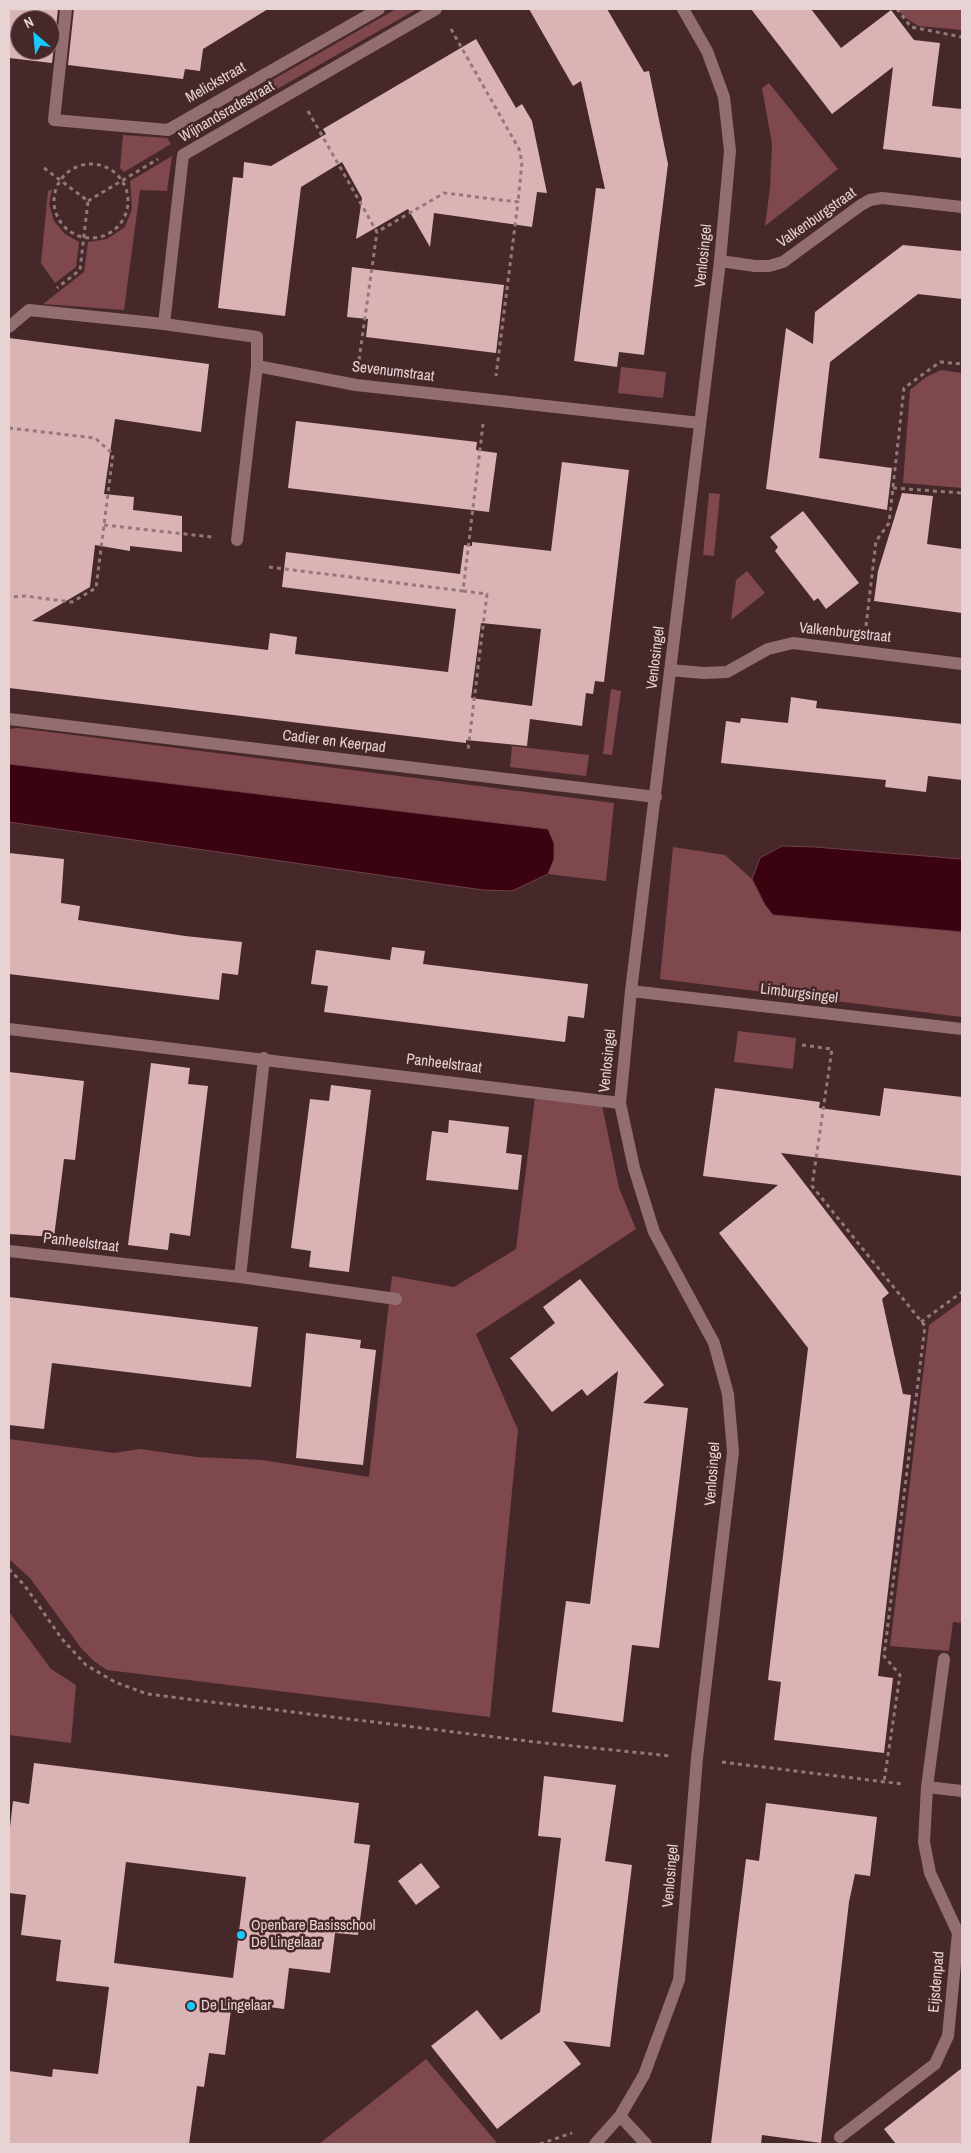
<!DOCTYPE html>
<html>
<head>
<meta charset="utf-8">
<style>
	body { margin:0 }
	#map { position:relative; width:971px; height:2153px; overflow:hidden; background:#46282a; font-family:"Archivo Narrow",sans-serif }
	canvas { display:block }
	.frame { position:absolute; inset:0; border:10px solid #e7d3d4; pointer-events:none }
	.north { position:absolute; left:10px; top:10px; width:50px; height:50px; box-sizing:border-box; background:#46282a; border:1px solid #866c6e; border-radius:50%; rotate:333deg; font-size:14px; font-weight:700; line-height:20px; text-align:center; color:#e7d3d4 }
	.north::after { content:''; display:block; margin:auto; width:18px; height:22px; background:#17cafb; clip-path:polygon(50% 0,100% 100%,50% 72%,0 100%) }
</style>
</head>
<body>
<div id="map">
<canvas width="971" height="2153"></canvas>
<div class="frame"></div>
<div class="north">N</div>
</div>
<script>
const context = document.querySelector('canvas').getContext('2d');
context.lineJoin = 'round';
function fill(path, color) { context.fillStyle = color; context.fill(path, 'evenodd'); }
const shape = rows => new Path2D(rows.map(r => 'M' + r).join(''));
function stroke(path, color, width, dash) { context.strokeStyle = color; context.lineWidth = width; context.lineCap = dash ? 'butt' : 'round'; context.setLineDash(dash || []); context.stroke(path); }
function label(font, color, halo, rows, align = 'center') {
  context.font = font + ' "Archivo Narrow",sans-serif'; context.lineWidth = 5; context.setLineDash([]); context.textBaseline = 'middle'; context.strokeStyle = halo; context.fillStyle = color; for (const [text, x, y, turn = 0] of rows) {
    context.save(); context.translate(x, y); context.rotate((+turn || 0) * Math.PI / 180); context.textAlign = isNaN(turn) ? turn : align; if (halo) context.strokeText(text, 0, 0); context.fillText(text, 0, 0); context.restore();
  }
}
fill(shape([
	[396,9,417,9,272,92,267,83],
	[898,9,962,9,962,30,918,26,903,16],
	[769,83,838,169,765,226,770,188,772,144,762,88],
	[123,135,167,138,171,144,124,172,120,168],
	[172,156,167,191,140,190,124,310,43,304,84,272,88,242,107,239,125,227,132,209,130,181],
	[52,189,49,204,54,221,65,234,79,242,76,267,55,283,41,263,48,191],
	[621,367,666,372,663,398,618,393],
	[941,370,962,373,962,488,903,483,910,390,926,377],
	[709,493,720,494,714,556,703,555],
	[747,571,765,593,731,620,736,580],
	[611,689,621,691,612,755,603,754],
	[18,728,614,803,606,881,548,874,554,859,547,829,9,764,9,729],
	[512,746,589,755,586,776,510,767],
	[673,847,725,855,752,879,765,905,773,915,962,932,962,1017,660,979],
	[738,1031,796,1038,793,1069,734,1062],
	[535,1097,602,1105,619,1188,636,1229,476,1334,518,1430,490,1717,107,1670,95,1662,81,1648,30,1578,9,1559,9,1439,114,1453,140,1449,197,1457,262,1460,369,1477,392,1276,454,1287,516,1249],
	[962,1301,962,1623,953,1622,949,1651,890,1646,929,1325],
	[9,1612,51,1669,76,1685,71,1743,9,1735],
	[426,2059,498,2144,319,2144]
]), '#7e484d');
const water = shape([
	[9,764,548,829,554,843,554,859,548,874,512,891,483,890,9,822,9,764],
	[782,846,815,847,962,859,962,932,773,915,765,905,752,879,760,858,782,846]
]);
fill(water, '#3b020f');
stroke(water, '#6f414a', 1);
fill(shape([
	[9,9,58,9,52,63,9,58],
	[20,20,50,20,50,50,20,50],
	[74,9,268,9,203,49,200,71,185,69,183,79,68,65],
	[529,9,607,9,644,72,649,71,668,164,644,355,619,352,617,367,574,361,596,188,605,189,581,81,573,86],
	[751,9,811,9,841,48,891,10,914,40,940,43,932,106,962,109,962,158,883,149,893,67,832,114],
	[476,39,516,108,522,104,532,121,547,193,537,192,532,227,434,213,430,247,408,209,356,239,362,198,342,162,301,187,285,316,218,308,233,177,243,178,244,162,271,166,326,134,323,129],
	[903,245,962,251,962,299,918,294,830,362,819,458,892,468,887,510,766,489,786,328,813,344,815,312],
	[352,267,504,285,496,353,366,337,368,319,347,317],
	[9,338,209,364,201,432,115,419,104,494,134,497,133,510,182,516,182,552,130,546,130,551,95,545,90,587,32,621,268,650,270,633,297,637,295,654,448,672,456,609,282,587,286,552,460,574,464,545,472,546,472,542,551,551,562,462,629,470,604,682,595,681,593,694,586,693,582,726,530,719,527,746,466,740,466,743,9,688],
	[481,623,541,629,532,706,471,698],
	[296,421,477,442,476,450,497,453,489,512,288,488],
	[902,493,933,496,927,544,962,549,962,613,874,601,878,571],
	[803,511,859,583,826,609,818,598,814,601,775,551,778,547,770,537],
	[791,697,817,701,816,708,962,724,962,780,928,776,926,792,885,787,886,780,721,763,726,721,740,723,741,718,788,723],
	[9,853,64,859,61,903,80,906,78,920,185,936,242,942,238,975,222,973,219,1000,9,974],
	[392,947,425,951,423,964,588,984,584,1018,568,1016,565,1042,324,1012,328,986,311,984,316,950,390,960],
	[151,1063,190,1068,188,1084,208,1086,190,1236,170,1233,168,1250,128,1245],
	[9,1072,84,1081,75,1160,64,1159,54,1237,9,1234],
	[331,1085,371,1090,349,1272,309,1267,311,1251,291,1248,310,1099,329,1101],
	[715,1088,820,1102,819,1108,880,1116,884,1088,962,1097,962,1176,781,1153,889,1293,882,1299,903,1394,911,1395,878,1676,893,1678,884,1753,774,1740,781,1682,768,1680,808,1348,719,1233,778,1185,703,1176],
	[449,1120,509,1127,506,1153,522,1155,518,1190,426,1180,432,1131,448,1133],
	[580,1279,664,1385,643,1403,688,1408,659,1648,632,1645,623,1722,552,1712,566,1601,590,1604,618,1371,587,1396,582,1389,552,1412,510,1358,555,1323,543,1307],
	[9,1297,258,1327,251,1387,52,1363,44,1429,9,1425],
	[306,1333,361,1340,360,1348,376,1350,363,1465,296,1458],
	[34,1763,359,1803,354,1843,370,1845,358,1935,335,1933,330,1973,289,1968,284,2009,232,2002,225,2055,209,2053,204,2087,197,2086,189,2144,9,2144,9,2071,52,2077,53,2069,98,2074,109,1987,56,1981,61,1940,21,1935,26,1895,9,1893,9,1836,13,1801,29,1804],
	[126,1862,246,1877,233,1978,114,1963],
	[544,1776,616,1785,605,1861,632,1865,610,2047,563,2041,581,2064,497,2129,431,2046,477,2010,501,2040,540,2012,561,1838,538,1836],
	[766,1803,877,1817,870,1876,855,1874,849,1902,821,2143,762,2135,761,2144,711,2144,746,1859,759,1861],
	[421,1863,440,1887,416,1905,398,1881],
	[962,2068,962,2144,896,2144,884,2129]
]), '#dab3b5');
stroke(shape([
	[897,9,911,27,962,37],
	[451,29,519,149,522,162,518,202],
	[308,111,377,232,444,193,518,202,496,376],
	'54 201a37 37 0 1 1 74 0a37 37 0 1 1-74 0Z',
	[44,168,88,201,80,270,57,288],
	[88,201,158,159],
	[359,360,377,232],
	[9,428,95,438,113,454,96,588,72,602,25,596,9,597],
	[893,488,962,493],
	[104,525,212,537],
	[269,567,463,591,483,424],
	[463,591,487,594,468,750],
	[866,626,876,541,889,523,904,388,940,362,962,364],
	[802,1045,832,1049,812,1186,925,1326,884,1656,900,1675,884,1782],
	[921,1322,962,1292],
	[9,1569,25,1586,62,1639,86,1665,115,1682,147,1694,535,1742,671,1756],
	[722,1762,902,1784],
	[540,2144,572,2133]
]), '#92787a', 3, [4, 4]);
stroke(shape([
	[9,327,29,310,164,324],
	[9,719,465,774]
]), '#926e70', 12);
stroke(shape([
	[66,9,54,120,168,130,379,9],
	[720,261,755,266,769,266,783,262,861,205,870,200,882,198,962,207],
	[257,366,257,337,164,324,183,155,436,9],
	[237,540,257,366,356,385,700,423],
	[670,670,704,673,727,672,768,649,793,643,962,664],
	[465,774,656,797],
	[631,991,962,1029],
	[9,1029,620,1103],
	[9,1251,240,1277,396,1299],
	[240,1277,264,1058],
	[927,1787,962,1791],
	[620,2116,646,2144],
	[840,2137,935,2064,948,2036,958,1933,930,1873,924,1842,927,1787,944,1659],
	[595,2144,620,2116,644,2075,679,1980,697,1758,733,1452,728,1394,714,1343,654,1232,634,1168,620,1103,631,991,720,261,730,151,724,97,707,51,683,9]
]), '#926e70', 12);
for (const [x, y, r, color] of [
	[241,1935,5,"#17cafb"],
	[191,2006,5,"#17cafb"]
]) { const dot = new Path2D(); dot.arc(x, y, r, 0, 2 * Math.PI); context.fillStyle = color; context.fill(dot); stroke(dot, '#46282a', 2); }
label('15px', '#e7d3d4', '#46282a', [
	["Melickstraat",216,83,-30],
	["Wijnandsradestraat",227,112,-30],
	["Valkenburgstraat",817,218,-35],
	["Venlosingel",704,256,-84],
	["Sevenumstraat",393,372,7],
	["Valkenburgstraat",845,633,6],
	["Venlosingel",656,658,-83],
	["Cadier en Keerpad",334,742,7],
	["Limburgsingel",799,994,7],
	["Venlosingel",608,1061,-84],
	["Panheelstraat",444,1064,7],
	["Panheelstraat",81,1243,7],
	["Venlosingel",713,1474,-86],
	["Venlosingel",671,1876,-85],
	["Eijsdenpad",937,1982,-85]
]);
label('15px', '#e7d3d4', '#46282a', [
	["Openbare Basisschool",251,1926],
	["De Lingelaar",251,1943],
	["De Lingelaar",201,2006]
], 'left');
</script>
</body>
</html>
